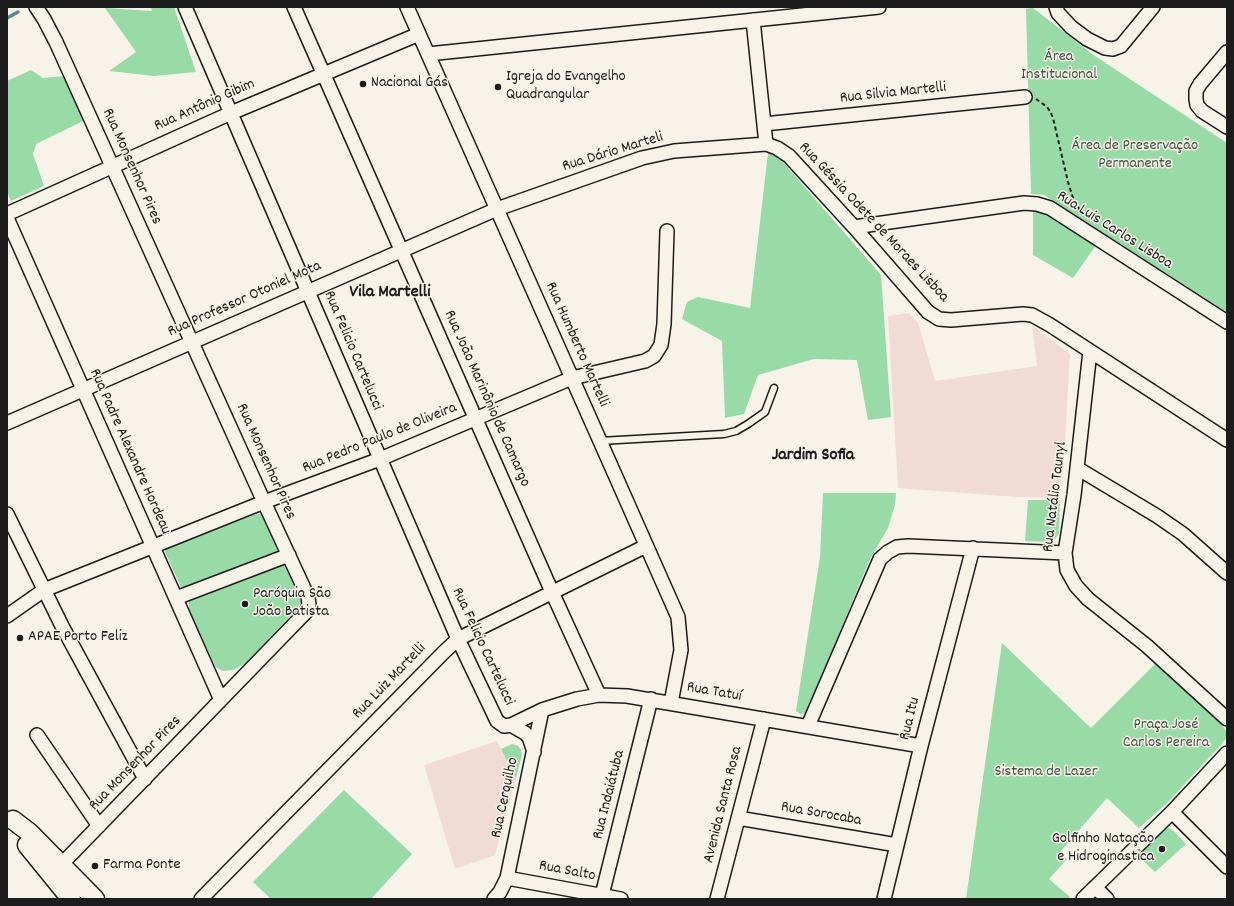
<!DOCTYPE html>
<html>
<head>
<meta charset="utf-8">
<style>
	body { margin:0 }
	#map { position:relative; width:1234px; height:906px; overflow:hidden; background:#f7f3e8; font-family:Dekko,sans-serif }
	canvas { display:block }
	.frame { position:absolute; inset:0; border:8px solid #1c1c1c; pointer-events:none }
</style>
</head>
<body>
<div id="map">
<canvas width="1234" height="906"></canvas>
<div class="frame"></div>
</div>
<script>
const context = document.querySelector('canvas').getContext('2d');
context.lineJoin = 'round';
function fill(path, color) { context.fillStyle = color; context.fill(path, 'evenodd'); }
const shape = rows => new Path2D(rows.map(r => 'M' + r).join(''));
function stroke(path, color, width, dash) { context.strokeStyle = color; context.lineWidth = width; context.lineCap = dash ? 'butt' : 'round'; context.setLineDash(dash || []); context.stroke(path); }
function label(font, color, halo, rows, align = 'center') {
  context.font = font + ' Dekko,sans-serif'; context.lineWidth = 3; context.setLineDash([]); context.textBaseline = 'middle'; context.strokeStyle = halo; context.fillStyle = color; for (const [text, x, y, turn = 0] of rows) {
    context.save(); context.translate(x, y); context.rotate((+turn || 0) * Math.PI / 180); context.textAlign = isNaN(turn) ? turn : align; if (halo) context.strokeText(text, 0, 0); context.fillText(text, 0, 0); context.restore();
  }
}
fill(shape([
	[909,313,918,323,935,381,1037,366,1032,325,1070,354,1064,457,1059,498,1017,497,898,488,888,316],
	[497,741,516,778,495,855,455,869,424,765]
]), '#f0dcd4');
fill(shape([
	[151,7,174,7,196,72,154,76,109,71,136,52,105,8,152,11],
	[1033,8,1095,56,1227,143,1227,312,1044,195,1031,194,1026,9],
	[31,70,43,78,64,76,83,121,36,144,33,154,44,186,11,201,7,191,7,81],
	[768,153,777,155,881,275,891,417,868,420,857,360,814,359,758,375,744,414,725,418,722,341,682,319,687,302,698,297,750,308],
	[1033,211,1040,212,1048,215,1096,245,1073,278,1033,255],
	[823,493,896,493,895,505,888,528,870,559,806,713,800,714,796,711,820,557],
	[1028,500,1060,500,1059,533,1055,539,1048,542,1025,541],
	[264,513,278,550,275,554,186,590,181,587,165,552,168,547,257,514],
	[281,563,290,568,300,593,300,604,293,613,246,663,234,670,222,671,215,666,189,612,189,600],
	[1002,643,1091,728,1157,662,1222,725,1226,731,1226,738,1221,745,1167,803,1139,828,1107,798,1060,852,1067,859,1049,879,1070,897,1068,899,966,899],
	[512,744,518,746,521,750,522,755,516,778,501,749],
	[344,790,412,854,371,899,271,899,253,882],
	[1167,827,1174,831,1186,844,1155,872,1137,855]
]), '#98dba6');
stroke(shape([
	[7,18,18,12]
]), '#5a8992', 3.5);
const lane = shape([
	[600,441,724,434,736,431,748,424,765,412,774,388]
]);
const street = shape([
	[36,7,44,19,56,42,264,502,308,597,309,605,306,612,55,871],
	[185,7,458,639,497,721,504,726,511,725,542,710,577,699,599,695,627,696,921,746],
	[294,7,552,592,599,695],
	[407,7,600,441,678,617,681,650,671,703],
	[1056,7,1058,13,1071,27,1087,39,1105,48,1113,49,1121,46,1153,7],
	[753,20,766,144],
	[1227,52,1200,84,1196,91,1196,99,1197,105,1202,111,1227,127],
	[428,54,879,7],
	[764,124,1025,97],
	[7,214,231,113,419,34],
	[7,218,221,700],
	[854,227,1024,203,1037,204,1050,208,1227,322],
	[1090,351,1074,495,1065,553,1067,570,1076,586,1088,599,1147,646,1227,719],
	[7,423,497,209,642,158,674,151,766,144,777,148,789,156,854,227,928,312,939,319,951,320,1023,314,1032,315,1050,325,1227,440],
	[1077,468,1157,516,1183,534,1227,573],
	[7,514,62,626,145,779],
	[176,598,289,555],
	[7,616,44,590,264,502,380,459,572,378,645,361,654,356,661,345,664,324,667,231],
	[511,725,525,733,529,737,534,752],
	[808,726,880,559,888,552,897,547,908,546,1065,553],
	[37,735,99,826],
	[1172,812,1227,867],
	[738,818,897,845],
	[507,878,621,899],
	[1095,887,1107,899],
	[201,899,444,652,458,639,646,546],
	[494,899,500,892,507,878,542,710],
	[601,899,651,699],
	[717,899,764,719],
	[884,899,921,746,973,548],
	[1083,899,1172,812,1227,753]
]);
const secondary = shape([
	[13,820,30,833,95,899],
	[27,845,71,899]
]);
stroke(lane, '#1c1c1c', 9);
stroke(street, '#1c1c1c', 16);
stroke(secondary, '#1c1c1c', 21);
stroke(shape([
	[1036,99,1046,106,1050,111,1053,118,1068,182,1073,198,1082,214]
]), '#1c1c1c', 2, [4, 3]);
stroke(lane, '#f7f3e8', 6);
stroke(street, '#f7f3e8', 13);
stroke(secondary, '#f7f3e8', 18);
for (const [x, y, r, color] of [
	[363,84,4,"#1c1c1c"],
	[498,87,4,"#1c1c1c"],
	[245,604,4,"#1c1c1c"],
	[20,638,4,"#1c1c1c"],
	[1162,849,4,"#1c1c1c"],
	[95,866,4,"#1c1c1c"]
]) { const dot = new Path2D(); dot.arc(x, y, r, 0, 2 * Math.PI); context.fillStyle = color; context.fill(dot); stroke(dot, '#f7f3e8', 1.5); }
label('16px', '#415545', '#f7f3e8', [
	["Área",1059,58],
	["Institucional",1059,76],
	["Área de Preservação",1135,147],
	["Permanente",1135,165],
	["Praça José",1166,726],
	["Carlos Pereira",1166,744],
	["Sistema de Lazer",1046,773]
]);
label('16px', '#1c1c1c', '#f7f3e8', [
	["Igreja do Evangelho",506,78],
	["Quadrangular",506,96],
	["Nacional Gás",371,84],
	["Paróquia São",253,595],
	["João Batista",253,613],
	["APAE Porto Feliz",28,638],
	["Golfinho Natação",1154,840,"right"],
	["e Hidroginastica",1154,858,"right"],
	["Farma Ponte",103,866]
], 'left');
label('16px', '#1c1c1c', '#f7f3e8', [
	["Rua Silvia Martelli",893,94,-6],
	["Rua Antônio Gibim",205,106,-24],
	["Rua Dário Marteli",613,153,-17],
	["Rua Monsenhor Pires",131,167,66],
	["Rua Géssia Odete de Moraes Lisboa",873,223,47],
	["Rua Luis Carlos Lisboa",1114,231,32],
	["Rua Professor Otoniel Mota",245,300,-24],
	["Rua Humberto Martelli",576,345,66],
	["Rua Felicio Cartelucci",352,351,67],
	["Rua João Marinônio de Camargo",486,399,66],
	["Rua Pedro Paulo de Oliveira",380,439,-22],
	["Rua Padre Alexandre Hordeau",129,452,66],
	["Rua Monsenhor Pires",265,462,66],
	["Rua Natálio Taunyl",1056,497,-83],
	["Rua Felicio Cartelucci",482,647,65],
	["Rua Luiz Martelli",390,682,-46],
	["Rua Tatuí",714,693,10],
	["Rua Itu",911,719,-76],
	["Rua Monsenhor Pires",136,764,-46],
	["Rua Indaiátuba",610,795,-76],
	["Rua Cerquilho",506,798,-78],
	["Avenida Santa Rosa",724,805,-76],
	["Rua Sorocaba",821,815,10],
	["Rua Salto",567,872,11]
]);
label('bold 18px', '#1c1c1c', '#f7f3e8', [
	["Vila Martelli",390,294],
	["Jardim Sofia",813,457]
]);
</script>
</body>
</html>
